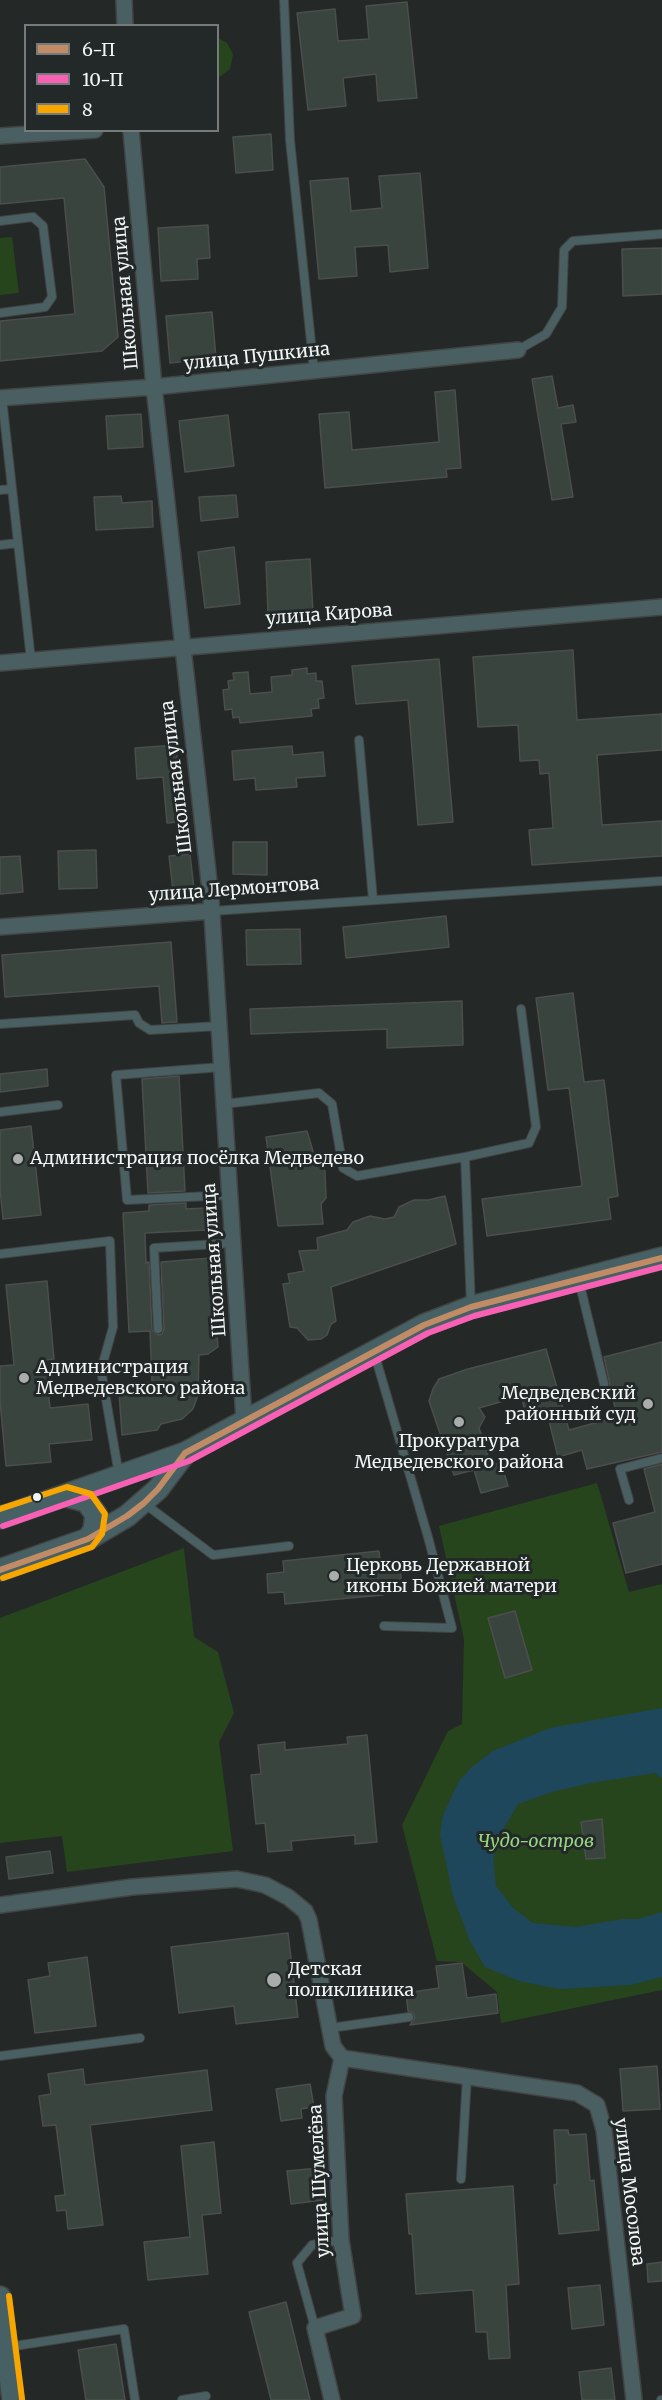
<!DOCTYPE html>
<html>
<head>
<meta charset="utf-8">
<style>
	body { margin:0 }
	#map { position:relative; width:662px; height:2400px; overflow:hidden; background:#242827; font-family:Merriweather,serif }
	canvas { display:block }
	.legend { position:absolute; left:24px; top:24px; width:195px; height:108px; box-sizing:border-box; background:#232928; border:2px solid #757b7a; margin:0; padding:8px 10px; list-style:none; font-size:18px; color:#f1f5f4 }
	.legend li { display:flex; align-items:center; gap:12px; height:30px }
	.legend b { width:30px; border:2px solid #757b7a }
</style>
</head>
<body>
<div id="map">
<canvas width="662" height="2400"></canvas>
<ul class="legend">
<li><b style="height:8px;background:#c18c65"></b>6-П</li>
<li><b style="height:8px;background:#f860b3"></b>10-П</li>
<li><b style="height:8px;background:#f7a600"></b>8</li>
</ul>
</div>
<script>
const context = document.querySelector('canvas').getContext('2d');
context.lineJoin = 'round';
function fill(path, color) { context.fillStyle = color; context.fill(path, 'evenodd'); }
const shape = rows => new Path2D(rows.map(r => 'M' + r).join(''));
function stroke(path, color, width, dash) { context.strokeStyle = color; context.lineWidth = width; context.lineCap = dash ? 'butt' : 'round'; context.setLineDash(dash || []); context.stroke(path); }
function label(font, color, halo, rows, align = 'center') {
  context.font = font + ' Merriweather,serif'; context.lineWidth = 6; context.setLineDash([]); context.textBaseline = 'middle'; context.strokeStyle = halo; context.fillStyle = color; for (const [text, x, y, turn = 0] of rows) {
    context.save(); context.translate(x, y); context.rotate((+turn || 0) * Math.PI / 180); context.textAlign = isNaN(turn) ? turn : align; if (halo) context.strokeText(text, 0, 0); context.fillText(text, 0, 0); context.restore();
  }
}
fill(shape([
	[218,38,227,43,233,54,230,69,218,78],
	[12,237,19,293,0,295,0,238],
	[597,1483,629,1592,662,1584,662,1990,501,2023,497,1992,461,1962,437,1961,402,1825,448,1731,462,1724,464,1639,439,1526],
	[184,1548,194,1637,218,1652,234,1713,219,1742,233,1851,67,1872,62,1836,0,1843,0,1618]
]), '#27451d');
fill(shape([
	[662,1708,662,1778,655,1773,591,1783,552,1792,518,1804,502,1831,493,1859,496,1886,513,1908,533,1923,576,1927,623,1919,639,1919,662,1912,662,1977,630,1985,560,1989,519,1981,485,1967,470,1941,453,1896,440,1835,443,1815,459,1781,472,1767,493,1751,550,1728]
]), '#1e475c');
const building = shape([
	[407,2,417,98,378,101,376,74,343,78,346,106,308,110,297,13,335,9,338,41,369,39,366,6,407,2],
	[271,134,273,170,236,173,233,137,271,134],
	[85,159,104,187,118,337,102,351,0,361,0,321,75,314,64,198,0,204,0,167,85,159],
	[420,173,428,268,390,272,388,245,355,247,357,276,319,279,310,181,348,178,351,211,382,208,379,176,420,173],
	[208,225,210,258,197,259,198,279,161,281,158,228,208,225],
	[662,248,662,294,623,296,622,249,662,248],
	[212,312,216,358,170,363,166,316,212,312],
	[552,376,558,408,573,405,576,422,561,424,573,497,552,500,532,379,552,376],
	[455,390,461,468,446,469,447,477,325,488,319,414,349,412,352,450,439,442,435,392,455,390],
	[141,414,143,447,108,449,106,416,141,414],
	[228,415,234,466,185,472,179,421,228,415],
	[236,495,238,517,201,521,199,497,236,495],
	[121,496,122,503,152,501,153,527,96,530,94,497,121,496],
	[234,547,240,604,205,608,198,552,234,547],
	[310,559,313,612,268,614,266,562,310,559],
	[573,650,577,720,662,714,662,750,597,755,602,825,662,821,662,856,532,865,529,830,553,828,549,773,540,774,539,760,520,761,518,725,478,727,473,657,573,650],
	[439,659,453,822,418,825,408,700,356,704,352,666,439,659],
	[307,668,307,674,316,673,316,681,322,681,324,698,318,699,319,708,311,709,312,716,240,723,239,717,233,718,232,709,225,710,223,690,229,689,228,681,234,680,233,673,248,672,250,694,272,692,271,677,292,675,292,670,307,668],
	[176,745,180,795,186,795,189,821,167,823,163,777,137,779,135,748,176,745],
	[292,746,293,755,323,752,325,776,296,778,297,787,256,790,255,778,234,780,232,751,292,746],
	[233,842,267,842,267,875,233,874,233,842],
	[96,850,97,888,59,889,58,851,96,850],
	[190,854,194,889,173,891,169,856,190,854],
	[20,856,23,892,0,894,0,857,20,856],
	[446,916,449,947,346,958,343,927,446,916],
	[300,929,301,964,247,965,246,930,300,929],
	[171,942,177,1022,162,1023,159,986,5,997,2,955,171,942],
	[573,993,584,1082,604,1080,618,1196,608,1198,611,1219,487,1236,482,1199,582,1186,569,1088,548,1090,536,998,573,993],
	[462,1001,463,1045,387,1048,387,1029,251,1034,250,1009,462,1001],
	[47,1069,48,1086,0,1092,0,1074,47,1069],
	[179,1076,185,1191,148,1193,142,1079,179,1076],
	[31,1126,41,1215,3,1219,0,1189,0,1130,31,1126],
	[307,1131,315,1158,321,1160,325,1172,326,1198,321,1204,323,1224,278,1226,266,1137,307,1131],
	[445,1196,456,1244,331,1287,336,1321,331,1324,327,1335,321,1339,308,1340,297,1328,290,1327,283,1284,290,1283,288,1274,304,1271,299,1251,318,1250,317,1238,347,1230,353,1222,370,1216,385,1219,394,1217,399,1207,414,1200,428,1200,445,1196],
	[186,1203,186,1209,206,1208,207,1230,145,1233,146,1263,149,1262,152,1330,158,1335,162,1334,164,1329,161,1262,211,1258,218,1347,208,1354,199,1355,198,1395,193,1409,182,1419,161,1424,157,1430,122,1435,119,1392,128,1390,127,1384,152,1382,150,1331,129,1332,123,1213,149,1211,149,1205,186,1203],
	[47,1281,54,1359,45,1360,50,1408,88,1404,92,1440,49,1444,51,1462,6,1466,0,1401,0,1366,14,1365,6,1285,47,1281],
	[662,1342,662,1452,587,1469,582,1450,558,1457,546,1409,526,1414,521,1396,479,1408,485,1417,479,1428,491,1465,501,1462,508,1486,481,1493,474,1470,454,1475,429,1401,433,1389,439,1379,468,1369,546,1349,569,1430,617,1417,604,1357,662,1342],
	[662,1464,662,1564,626,1573,613,1523,655,1512,644,1469,662,1464],
	[379,1551,380,1561,390,1560,400,1566,401,1578,392,1586,382,1587,383,1595,285,1604,284,1592,268,1593,267,1574,284,1572,283,1561,379,1551],
	[515,1611,532,1670,505,1678,488,1618,515,1611],
	[367,1735,377,1842,355,1844,355,1835,291,1841,292,1850,268,1852,265,1823,256,1824,251,1775,261,1774,258,1745,285,1742,285,1750,348,1744,347,1737,367,1735],
	[602,1819,605,1858,586,1859,581,1822,602,1819],
	[50,1851,53,1873,9,1879,6,1857,50,1851],
	[288,1933,298,2017,236,2024,234,2006,179,2013,171,1947,288,1933],
	[87,1957,96,2026,35,2033,28,1980,50,1976,48,1963,87,1957],
	[462,1963,467,1998,496,1994,498,2013,410,2025,415,2017,413,2013,408,2011,406,1993,439,1988,436,1966,462,1963],
	[657,2066,660,2109,623,2111,620,2069,657,2066],
	[83,2069,85,2085,207,2070,212,2110,90,2125,103,2225,68,2229,66,2210,57,2211,55,2196,65,2195,56,2125,43,2126,39,2096,51,2094,48,2074,83,2069],
	[310,2084,314,2107,301,2109,302,2118,281,2121,276,2089,310,2084],
	[554,2130,568,2130,569,2135,586,2134,590,2181,594,2180,599,2230,559,2234,554,2185,557,2184,554,2130],
	[214,2142,221,2213,202,2215,208,2274,148,2280,144,2242,190,2237,181,2146,214,2142],
	[319,2168,323,2200,291,2204,287,2171,319,2168],
	[513,2186,519,2284,506,2285,510,2358,489,2359,487,2332,476,2332,473,2290,416,2294,412,2234,409,2234,406,2194,513,2186],
	[662,2262,662,2281,648,2282,647,2264,662,2262],
	[600,2285,604,2325,572,2329,568,2288,600,2285],
	[286,2302,310,2400,271,2400,249,2312,286,2302],
	[116,2344,125,2400,86,2400,78,2350,116,2344],
	[611,2368,615,2400,582,2400,579,2372,611,2368]
]);
fill(building, '#39443f');
stroke(building, '#4c4e4d', 1.5);
const lane = shape([
	[284,0,290,140,314,371],
	[0,221,33,217,43,226,52,297,45,307,0,313],
	[518,350,546,334,562,307,564,250,573,241,662,234],
	[2,398,31,660],
	[0,490,12,489],
	[0,545,18,543],
	[359,740,373,900],
	[212,911,662,881],
	[0,1024,135,1015,139,1023,150,1030,219,1026],
	[222,1067,116,1075,127,1200,230,1195],
	[224,1104,319,1093,332,1104,343,1168,357,1176,465,1157,529,1143,536,1127,521,1009],
	[0,1112,58,1105],
	[465,1157,471,1306],
	[0,1254,110,1241,113,1327,101,1370,119,1475],
	[579,1281,604,1384],
	[158,1329,154,1248,233,1243],
	[374,1352,428,1537,452,1628,384,1626],
	[629,1500,620,1469,662,1458],
	[145,1504,213,1555,289,1546],
	[330,2028,409,2017],
	[0,2056,140,2038],
	[461,2179,467,2076],
	[315,2328,297,2263,312,2245,341,2240],
	[8,2347,124,2329,135,2400],
	[182,2400,206,2396],
	[661,2400,662,2400]
]);
const street = shape([
	[124,0,125,26],
	[131,130,154,387,211,899,244,1420],
	[0,136,95,130],
	[0,398,154,387,518,350],
	[0,663,662,607],
	[0,927,212,911],
	[0,1905,132,1887,237,1879,265,1885,288,1897,305,1911,309,1920,333,2046,342,2058,334,2096,341,2240,353,2316,315,2328,332,2400],
	[342,2058,577,2093,597,2105,604,2130,634,2400]
]);
const secondary = shape([
	[66,1496,86,1501,96,1514,94,1530,88,1539],
	[0,1518,185,1453,424,1325,471,1307,662,1258],
	[0,1570,88,1539,127,1516,158,1489,185,1453],
	[0,2297,13,2400]
]);
stroke(lane, '#424444', 10);
stroke(street, '#424444', 18);
stroke(secondary, '#424444', 24);
stroke(lane, '#4a5f62', 8);
stroke(street, '#4a5f62', 15);
stroke(secondary, '#476064', 21);
stroke(shape([
	[0,1570,88,1539,127,1516,144,1503,158,1489,185,1453,424,1325,471,1307,662,1258]
]), '#c18c65', 6);
stroke(shape([
	[3,1526,189,1461,428,1333,474,1316,662,1267]
]), '#f860b3', 6);
stroke(shape([
	[0,1509,67,1487,91,1494,105,1514,102,1534,92,1547,3,1578],
	[9,2296,22,2399]
]), '#f7a600', 6);
for (const [x, y, r, color] of [
	[18,1159,6,"#a9adac"],
	[24,1378,6,"#a9adac"],
	[648,1404,6,"#a9adac"],
	[459,1422,6,"#a9adac"],
	[37,1497,5,"#f1f5f4"],
	[334,1576,6,"#a9adac"],
	[274,1980,8,"#a9adac"]
]) { const dot = new Path2D(); dot.arc(x, y, r, 0, 2 * Math.PI); context.fillStyle = color; context.fill(dot); stroke(dot, '#232928', 2); }
label('18px', '#f1f5f4', '#232928', [
	["Школьная улица",126,293,-95],
	["улица Пушкина",257,357,-6],
	["улица Кирова",329,615,-4],
	["Школьная улица",177,777,-97],
	["улица Лермонтова",234,890,-4],
	["Школьная улица",215,1260,-94],
	["улица Шумелёва",320,2181,-93],
	["улица Мосолова",629,2192,83]
]);
label('18px', '#f1f5f4', '#232928', [
	["Администрация посёлка Медведево",30,1159],
	["Администрация",36,1368],
	["Медведевского района",36,1389],
	["Медведевский",636,1394,"right"],
	["районный суд",636,1415,"right"],
	["Прокуратура",459,1442,"center"],
	["Медведевского района",459,1463,"center"],
	["Церковь Державной",346,1566],
	["иконы Божией матери",346,1587],
	["Детская",288,1970],
	["поликлиника",288,1991]
], 'left');
label('italic 18px', '#96d780', '#232928', [
	["Чудо-остров",536,1842]
]);
</script>
</body>
</html>
